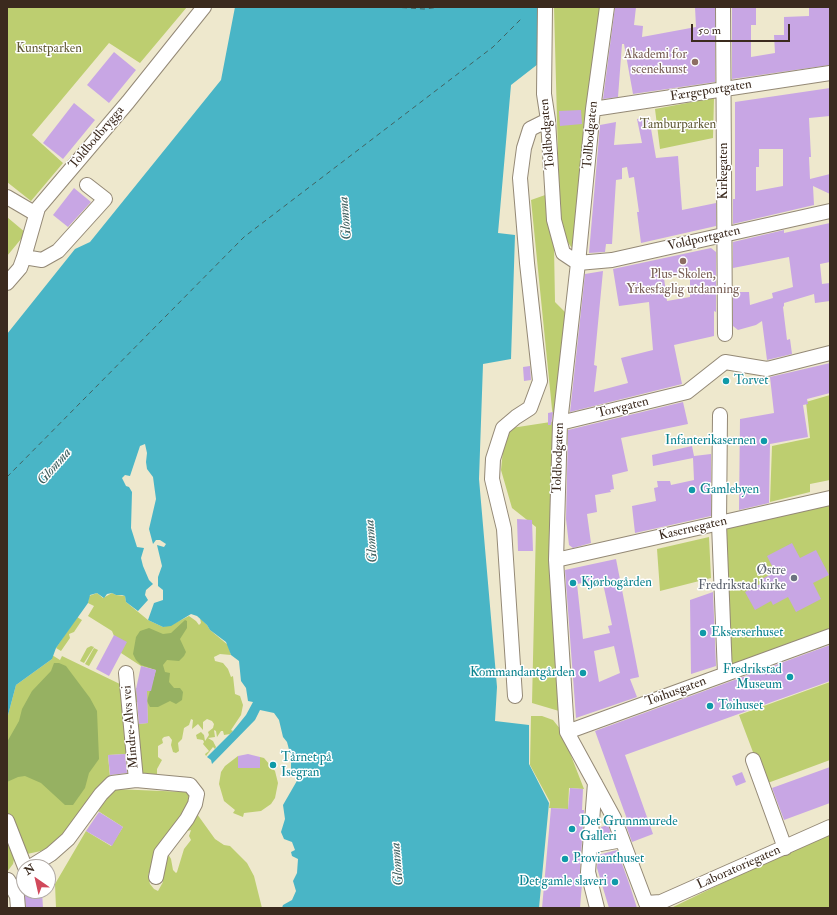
<!DOCTYPE html>
<html>
<head>
<meta charset="utf-8">
<style>
	body { margin:0 }
	#map { position:relative; width:837px; height:915px; overflow:hidden; background:#eee8cd; font-family:"IM FELL Double Pica",serif }
	canvas { display:block }
	.frame { position:absolute; inset:0; border:8px solid #3b2a1e; pointer-events:none }
	.north { position:absolute; left:16px; top:859px; width:40px; height:40px; box-sizing:border-box; background:#fff; border:1px solid #b1aaa5; border-radius:50%; rotate:326deg; font-size:11px; font-weight:700; line-height:16px; text-align:center; color:#3b2a1e }
	.north::after { content:''; display:block; margin:auto; width:14px; height:18px; background:#d1495b; clip-path:polygon(50% 0,100% 100%,50% 72%,0 100%) }
	.scale { position:absolute; left:691px; top:24px; width:99px; height:18px; box-sizing:border-box; border:2px solid #3b2a1e; border-top:0; padding-left:5px; font-size:12px; line-height:14px; white-space:nowrap; color:#3b2a1e; -webkit-text-stroke:3px #fff; paint-order:stroke }
</style>
</head>
<body>
<div id="map">
<canvas width="837" height="915"></canvas>
<div class="frame"></div>
<div class="north">N</div>
<div class="scale">50 m</div>
</div>
<script>
const context = document.querySelector('canvas').getContext('2d');
context.lineJoin = 'round';
function fill(path, color) { context.fillStyle = color; context.fill(path, 'evenodd'); }
const shape = rows => new Path2D(rows.map(r => 'M' + r).join(''));
function stroke(path, color, width, dash) { context.strokeStyle = color; context.lineWidth = width; context.lineCap = dash ? 'butt' : 'round'; context.setLineDash(dash || []); context.stroke(path); }
function label(font, color, halo, rows, align = 'center') {
  context.font = font + ' "IM FELL Double Pica",serif'; context.lineWidth = 3; context.setLineDash([]); context.textBaseline = 'middle'; context.strokeStyle = halo; context.fillStyle = color; for (const [text, x, y, turn = 0] of rows) {
    context.save(); context.translate(x, y); context.rotate((+turn || 0) * Math.PI / 180); context.textAlign = isNaN(turn) ? turn : align; if (halo) context.strokeText(text, 0, 0); context.fillText(text, 0, 0); context.restore();
  }
}
fill(shape([
	[7,7,187,7,140,63,109,43,32,135,63,163,31,201,7,182],
	[554,7,603,7,572,248,560,232],
	[714,98,713,138,660,149,655,109],
	[548,194,554,247,555,302,566,313,557,418,553,419,531,200],
	[7,217,26,233,7,256],
	[830,395,830,480,810,484,810,492,770,502,772,446,810,438,806,402],
	[557,421,551,559,559,711,532,703,536,527,512,508,501,470,505,429],
	[830,502,830,633,727,669,723,526],
	[709,537,711,578,660,591,657,549],
	[97,593,103,598,112,593,116,595,125,596,126,602,148,620,163,627,177,622,189,616,196,621,199,625,201,623,200,618,207,625,210,630,228,645,231,655,220,654,214,657,215,661,223,663,228,669,231,677,233,676,235,694,240,696,243,705,241,715,231,730,233,731,230,734,224,735,223,731,221,731,217,737,216,731,214,730,215,737,208,738,213,741,216,747,215,749,213,747,206,756,205,754,209,751,203,744,204,742,203,740,197,739,196,735,201,732,204,735,205,741,209,735,208,732,213,728,214,724,212,721,207,719,203,722,203,730,198,724,192,729,193,720,191,719,189,725,184,728,182,739,178,743,179,751,176,753,173,752,171,745,172,740,169,736,164,737,162,739,163,743,158,746,158,757,162,760,157,769,157,777,142,775,136,724,148,723,147,702,135,702,136,688,151,691,156,670,141,666,121,653,112,631,88,616,94,606,88,603,89,596],
	[77,617,82,620,74,632,69,634,70,638,61,651,56,648],
	[91,646,94,647,84,663,80,661,87,648],
	[94,648,98,650,89,666,85,664],
	[52,655,60,660,62,656,124,686,127,754,108,755,110,777,79,819,53,845,41,851,27,854,7,815,7,719,16,685,52,659],
	[830,682,830,760,765,784,739,715],
	[531,716,542,716,553,720,561,730,584,789,569,788,568,809,549,808,550,802,530,765],
	[238,756,238,768,260,768,260,757,264,758,275,771,278,783,275,798,271,804,261,811,244,813,243,817,233,813,235,810,224,801,219,784,221,772,225,766],
	[114,789,186,792,192,795,189,807,156,851,148,876,150,884,154,889,158,891,163,882,163,864,168,854,171,859,173,870,176,873,177,872,184,849,191,840,189,836,191,830,184,832,197,814,215,839,224,845,230,846,247,863,254,876,262,908,56,908,55,884,86,831,111,846,123,827,98,811],
	[7,830,15,855,13,864,7,872],
	[830,831,830,908,671,908]
]), '#bdce70');
fill(shape([
	[185,620,187,621,187,628,180,639,186,652,184,656,179,661,167,660,163,665,165,672,170,673,169,682,174,688,180,688,183,692,182,700,176,704,170,701,158,707,150,707,147,701,156,670,141,665,136,660,133,654,136,637,140,631,149,628,163,634,171,633],
	[54,663,59,663,66,666,90,698,97,711,99,759,89,773,85,788,73,805,65,805,41,783,25,776,18,777,7,782,7,742,19,721,22,709,32,691,51,671]
]), '#96b162');
fill(shape([
	[235,7,540,7,538,64,511,85,498,233,515,235,511,359,483,364,479,479,497,687,495,721,529,725,529,764,549,803,539,908,282,908,283,905,292,900,296,891,293,881,297,873,298,859,292,856,291,852,295,850,292,842,284,839,281,832,285,819,283,805,298,779,291,768,291,757,287,742,283,737,279,720,274,713,260,710,255,720,212,764,211,760,207,757,233,731,246,715,253,702,248,701,246,688,241,681,239,661,231,655,226,642,210,630,207,625,197,616,191,614,171,626,163,627,148,620,154,603,163,600,163,590,158,586,158,577,162,566,157,545,164,547,166,544,160,540,156,540,153,544,149,529,156,499,153,477,147,469,146,462,147,453,145,444,140,446,130,476,125,475,122,478,126,486,129,487,132,492,131,528,137,547,144,548,141,558,143,566,149,580,153,584,146,590,145,595,148,600,138,611,126,602,125,596,122,595,116,595,112,593,107,594,104,598,97,593,90,595,88,603,56,648,52,659,16,685,7,719,7,334,75,249,90,242,221,80]
]), '#49b5c6');
stroke(shape([
	[393,7,424,9,441,7],
	[7,477,244,237,493,47,521,19]
]), '#416261', 1, [5, 4]);
fill(shape([
	[615,7,636,7,634,25,643,26,642,37,696,27,695,7,715,7,715,82,633,94,624,44,622,44,618,97,603,99],
	[732,7,756,7,756,25,751,25,751,57,775,53,774,35,784,35,784,17,809,16,809,7,830,7,830,65,732,79],
	[114,52,136,70,109,103,87,85],
	[830,88,830,116,809,118,811,157,809,157,810,179,830,174,830,194,813,186,814,205,733,224,733,199,735,199,735,102],
	[759,149,783,149,783,186,756,191,756,167,759,167],
	[74,103,95,120,63,159,43,143],
	[581,110,582,124,560,126,559,111],
	[649,117,656,158,678,156,682,210,716,203,716,226,641,243,637,212,639,212,634,177,629,178,627,167,622,168,622,179,616,180,612,244,606,244,605,252,589,253,600,125,616,122,614,145,642,143,637,119],
	[74,188,91,202,68,227,53,215],
	[830,223,830,262,820,264,822,284,830,283,830,301,815,303,814,294,784,303,784,306,783,307,787,340,790,339,792,354,767,360,762,321,756,325,738,330,733,326,733,292,749,292,750,305,773,298,772,293,793,287,789,257,733,268,733,242,784,230,784,233],
	[711,248,716,252,716,312,714,311,714,336,674,345,682,384,570,412,585,274,603,271,594,365,597,366,594,392,628,383,621,358,653,350,649,302,619,306,613,269],
	[690,273,690,297,667,301,664,278],
	[830,363,830,393,807,399,808,404,803,405,808,437,770,444,769,503,739,510,740,419,774,413,770,377],
	[530,366,531,380,524,381,523,367],
	[683,402,688,424,621,438,628,471,612,475,614,489,610,490,611,492,595,495,597,512,587,514,591,543,573,548,569,545,566,519,568,430],
	[553,412,551,425,548,425,548,413],
	[692,446,694,456,711,454,711,516,635,533,632,506,656,501,654,488,658,487,657,481,670,481,671,485,694,480,693,458,653,466,652,455],
	[517,519,532,520,533,551,518,551],
	[792,543,800,558,816,550,829,575,813,583,821,599,796,612,788,597,773,605,771,601,755,610,745,592,762,583,760,580,775,572,767,556],
	[616,559,639,677,630,679,637,697,576,718,565,570],
	[602,579,612,625,608,626,610,633,583,639,577,584],
	[614,646,620,673,599,682,594,651],
	[713,592,716,666,691,674,690,600],
	[114,635,127,642,109,676,96,669],
	[830,645,830,681,625,755,653,834,632,842,624,820,627,819,595,731],
	[141,666,156,670,151,691,147,691,148,723,139,724,136,689],
	[125,754,127,773,110,775,108,755],
	[248,754,260,757,260,768,238,768,238,756],
	[830,767,830,803,784,820,772,788],
	[742,772,746,782,736,786,732,776],
	[570,788,583,789,582,810,584,810,580,871,582,884,580,908,542,908,551,808,568,809],
	[99,812,123,827,112,846,86,831],
	[608,825,611,833,603,835,601,827],
	[617,850,629,883,637,908,609,908,597,868,598,855],
	[24,891,42,891,43,908,26,908]
]), '#c8a6e4');
const minor = shape([
	[545,7,544,94,548,120,554,220,563,253,578,263],
	[607,7,593,109,578,263,560,423,556,560,567,732,614,818,646,903,661,902,830,827],
	[723,7,725,334],
	[593,109,830,73],
	[7,197,36,214],
	[24,257,42,260,58,251,105,199,87,185],
	[578,263,612,260,830,211],
	[7,283,20,268,24,257,38,208,128,102,204,7],
	[720,415,719,524,725,674],
	[560,423,687,392,725,362,767,369,830,353],
	[556,560,830,498],
	[126,673,136,780],
	[515,696,504,529,492,479,493,459,503,428,516,417,530,408,540,381,527,263,520,178,524,148,530,129,548,120],
	[567,732,830,636],
	[753,760,785,848],
	[595,783,588,872,597,908],
	[7,821,25,867],
	[590,846,622,840],
	[30,867,51,854,68,839,101,794,112,783,136,780,190,785,197,794,195,804,187,819,161,853,156,877],
	[8,880,17,896,18,908]
]);
stroke(minor, '#948976', 16);
stroke(minor, '#fff', 14);
for (const [x, y, r, color] of [
	[695,62,4,"#8d6e63"],
	[683,261,4,"#8d6e63"],
	[726,381,4,"#0f9aa8"],
	[764,441,4,"#0f9aa8"],
	[692,490,4,"#0f9aa8"],
	[794,578,4,"#6b7280"],
	[573,583,4,"#0f9aa8"],
	[703,633,4,"#0f9aa8"],
	[583,673,4,"#0f9aa8"],
	[790,677,4,"#0f9aa8"],
	[710,706,4,"#0f9aa8"],
	[273,765,4,"#0f9aa8"],
	[572,829,4,"#0f9aa8"],
	[565,859,4,"#0f9aa8"],
	[615,882,4,"#0f9aa8"]
]) { const dot = new Path2D(); dot.arc(x, y, r, 0, 2 * Math.PI); context.fillStyle = color; context.fill(dot); stroke(dot, '#fff', 1.5); }
label('13px', '#625b37', '#fff', [
	["Kunstparken",49,49],
	["Tamburparken",678,125]
]);
label('13px', '#785e54', '#fff', [
	["Akademi for",687,55],
	["scenekunst",687,70],
	["Plus-Skolen,",683,275,"center"],
	["Yrkesfaglig utdanning",683,290,"center"]
], 'right');
label('13px', '#3b2a1e', '#fff', [
	["Færgeportgaten",711,91,-9],
	["Toldbodgaten",548,134,-95],
	["Tollbodgaten",591,135,-85],
	["Toldbodbrygga",97,138,-50],
	["Kirkegaten",724,171,-90],
	["Voldportgaten",704,239,-13],
	["Torvgaten",623,408,-14],
	["Toldbodgaten",559,458,-88],
	["Kasernegaten",693,529,-13],
	["Tøihusgaten",676,692,-20],
	["Mindre-Alvs vei",131,727,-95],
	["Laboratoriegaten",739,868,-24]
]);
label('13px', '#0d838f', '#fff', [
	["Torvet",734,381],
	["Infanterikasernen",756,441,"right"],
	["Gamlebyen",700,490],
	["Kjørbogården",581,583],
	["Ekserserhuset",711,633],
	["Fredrikstad",782,670,"right"],
	["Museum",782,685,"right"],
	["Kommandantgården",575,673,"right"],
	["Tøihuset",718,706],
	["Tårnet på",281,758],
	["Isegran",281,773],
	["Det Grunnmurede",580,822],
	["Galleri",580,837],
	["Provianthuset",573,859],
	["Det gamle slaveri",607,882,"right"]
], 'left');
label('13px', '#5b616d', '#fff', [
	["Østre",786,571],
	["Fredrikstad kirke",786,586]
], 'right');
label('italic 14px', '#416261', '#fff', [
	["Glomma",346,218,-95],
	["Glomma",55,467,-49],
	["Glomma",372,541,-95],
	["Glomma",398,864,-95]
]);
</script>
</body>
</html>
